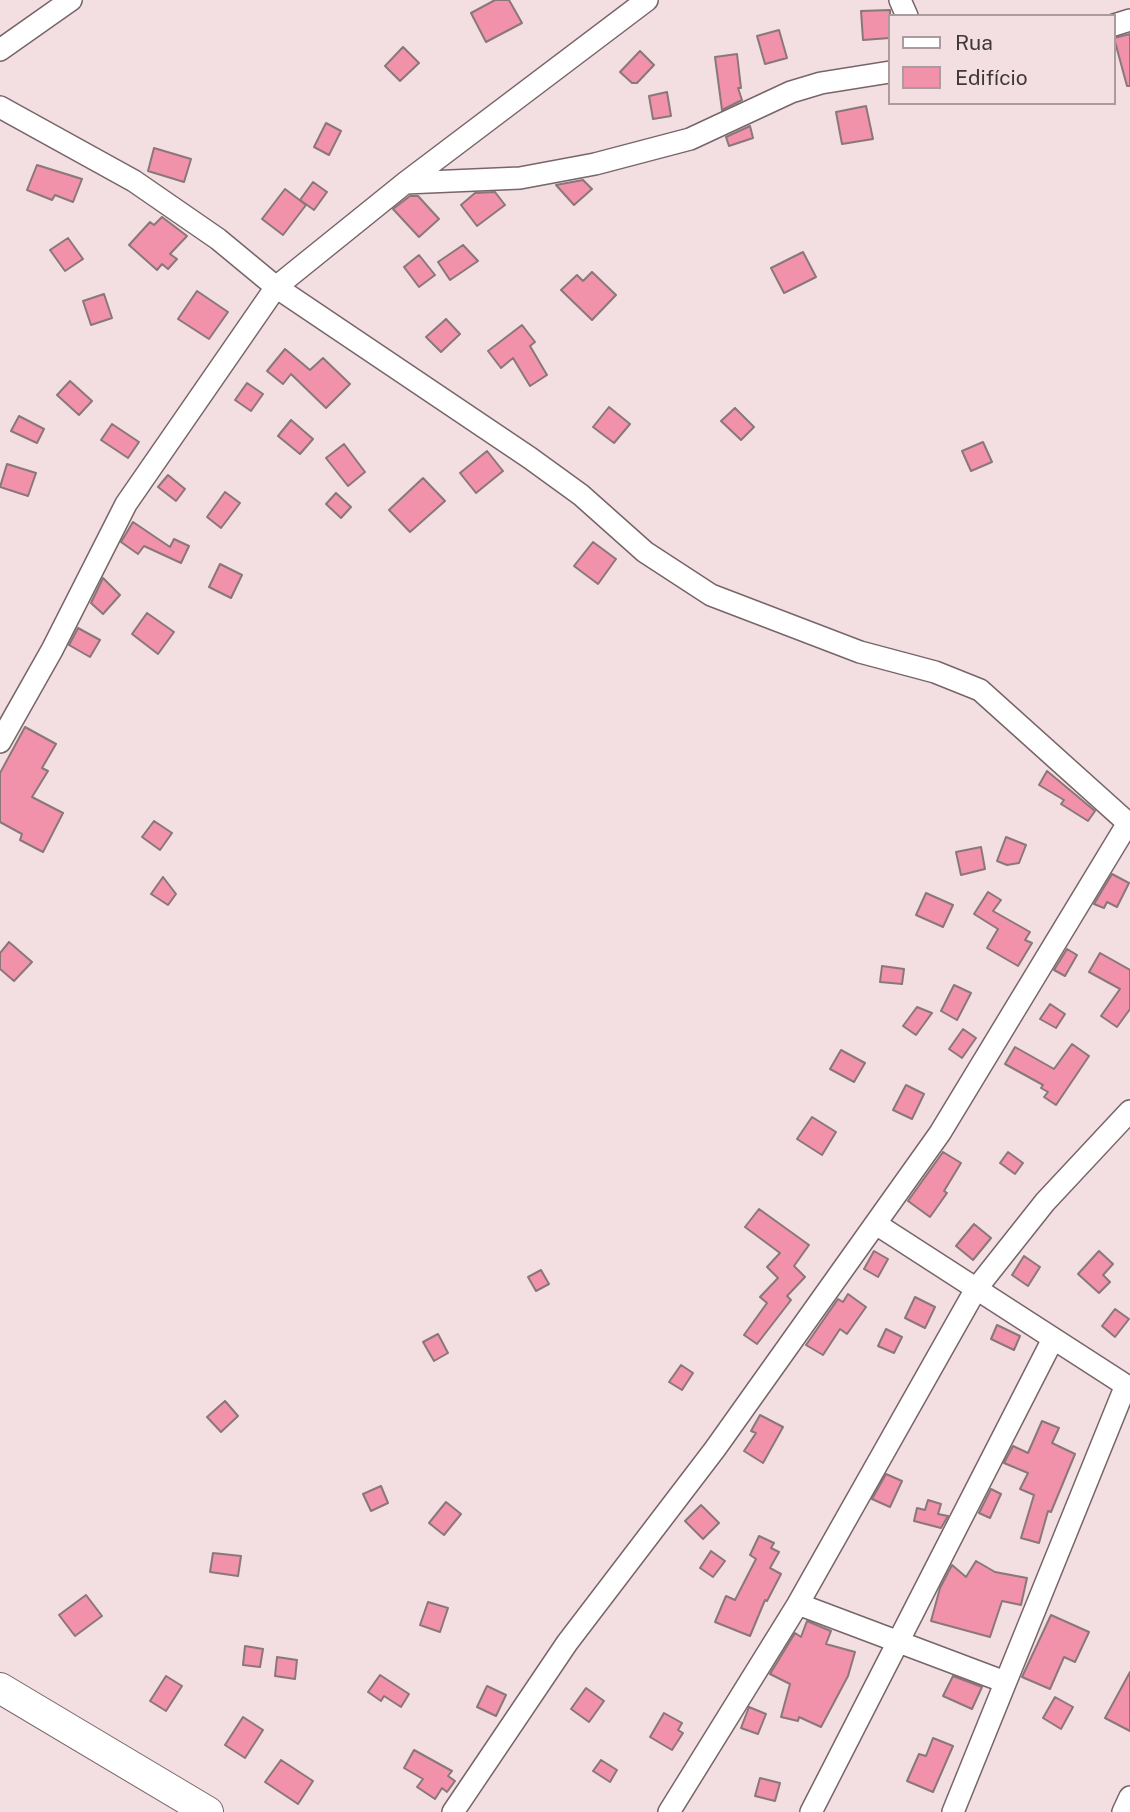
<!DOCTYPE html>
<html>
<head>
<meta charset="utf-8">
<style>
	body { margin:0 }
	#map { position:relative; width:1130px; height:1812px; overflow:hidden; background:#f3dee2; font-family:"Public Sans",sans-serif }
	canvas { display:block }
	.legend { position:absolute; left:888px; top:14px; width:228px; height:91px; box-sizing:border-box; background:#f3dee2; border:2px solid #ab9b9e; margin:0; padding:9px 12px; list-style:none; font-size:21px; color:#3f3738 }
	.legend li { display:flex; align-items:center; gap:14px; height:35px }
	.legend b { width:35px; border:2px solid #ab9b9e }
</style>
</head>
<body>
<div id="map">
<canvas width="1130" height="1812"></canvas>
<ul class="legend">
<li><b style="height:9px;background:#fff"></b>Rua</li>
<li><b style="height:19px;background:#f292aa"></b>Edifício</li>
</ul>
</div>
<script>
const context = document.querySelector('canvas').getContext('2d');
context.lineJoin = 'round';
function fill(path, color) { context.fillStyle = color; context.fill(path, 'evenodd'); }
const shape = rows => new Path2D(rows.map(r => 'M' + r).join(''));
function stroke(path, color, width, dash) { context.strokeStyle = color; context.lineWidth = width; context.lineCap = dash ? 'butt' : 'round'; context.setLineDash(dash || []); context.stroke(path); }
const building = shape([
	[495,0,509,0,522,23,486,42,471,13,495,0],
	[890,10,890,38,863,40,861,11,890,10],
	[779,30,787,58,765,64,757,36,779,30],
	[1130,34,1130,86,1127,86,1114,38,1130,34],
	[403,47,419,63,400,81,385,66,403,47],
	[640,51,654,65,637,83,632,83,620,72,640,51],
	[737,54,741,88,738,88,742,100,722,110,715,57,737,54],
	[667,92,671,116,653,119,649,96,667,92],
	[866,106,873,139,842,144,836,112,866,106],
	[326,123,341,131,329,155,314,147,326,123],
	[750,126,753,138,729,146,726,137,750,126],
	[154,148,191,159,184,182,148,171,154,148],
	[37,165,82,179,73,202,55,195,52,200,27,190,37,165],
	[583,180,592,189,574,205,556,185,583,180],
	[313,182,327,192,314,210,300,200,313,182],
	[285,189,306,205,283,235,262,219,285,189],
	[495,192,505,205,477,226,461,205,475,193,495,192],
	[410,196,418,196,439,219,419,237,393,209,410,196],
	[162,217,187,236,170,254,177,259,168,269,162,264,157,270,129,245,150,222,154,225,162,217],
	[68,238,83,259,65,271,50,250,68,238],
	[463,245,478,261,450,280,438,262,463,245],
	[803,252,816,277,784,293,771,268,803,252],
	[419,255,435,275,419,287,404,267,419,255],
	[592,272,616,295,592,320,561,290,577,275,583,281,592,272],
	[197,291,228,312,209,339,178,319,197,291],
	[104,294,112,318,91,325,83,301,104,294],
	[446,319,460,334,441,352,426,337,446,319],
	[522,325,535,342,530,346,547,375,530,386,513,358,501,368,488,351,522,325],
	[285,349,310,370,323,358,350,384,326,408,291,374,283,384,267,371,285,349],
	[70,381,92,401,79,415,57,395,70,381],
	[247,383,263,394,251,411,235,400,247,383],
	[609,407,630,424,614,443,593,427,609,407],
	[735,408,754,427,741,440,721,421,735,408],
	[19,416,44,429,37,443,11,431,19,416],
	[291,420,313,439,300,454,278,436,291,420],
	[112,424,139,442,128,458,101,440,112,424],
	[983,442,992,462,971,471,962,451,983,442],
	[344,444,365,472,348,486,326,458,344,444],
	[487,451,503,471,476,493,460,473,487,451],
	[7,464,36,473,28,496,0,487,7,464],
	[168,475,185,489,176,501,158,487,168,475],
	[423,478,445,501,410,532,389,510,423,478],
	[225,492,240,503,221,528,207,517,225,492],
	[336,493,351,507,341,518,326,504,336,493],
	[133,522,170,547,174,539,189,546,181,563,144,546,138,554,121,542,133,522],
	[593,542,616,559,598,584,574,566,593,542],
	[220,564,242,575,231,598,209,587,220,564],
	[103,578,120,595,103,614,91,603,103,578],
	[147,613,174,632,158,654,132,634,147,613],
	[78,628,100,640,90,657,69,645,78,628],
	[25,727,56,744,42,768,48,771,32,797,63,813,43,852,20,840,22,834,0,822,0,773,25,727],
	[1047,771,1095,811,1088,821,1061,804,1064,800,1039,785,1047,771],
	[154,821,172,833,160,850,142,837,154,821],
	[1006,837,1026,845,1019,863,1007,865,997,861,1006,837],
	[981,847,985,869,961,875,956,852,981,847],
	[1112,874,1129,883,1117,907,1107,902,1104,908,1094,904,1112,874],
	[163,877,176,894,168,905,151,894,163,877],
	[988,892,1001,900,993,911,1030,932,1025,940,1032,943,1018,966,987,948,998,929,974,914,988,892],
	[926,893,953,905,943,927,916,915,926,893],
	[9,942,32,962,14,981,0,969,0,953,9,942],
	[1067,949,1077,955,1065,976,1054,970,1067,949],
	[1100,953,1130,970,1130,1009,1117,1027,1101,1016,1120,989,1089,972,1100,953],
	[882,966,904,969,902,984,880,982,882,966],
	[954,985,971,993,957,1020,941,1011,954,985],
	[1050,1004,1065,1014,1056,1028,1040,1019,1050,1004],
	[917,1007,932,1013,916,1035,903,1026,917,1007],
	[963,1029,976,1038,962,1058,949,1049,963,1029],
	[1072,1044,1089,1056,1056,1105,1044,1097,1048,1092,1041,1088,1043,1085,1005,1064,1015,1047,1054,1069,1072,1044],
	[841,1050,865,1063,854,1082,830,1069,841,1050],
	[906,1085,924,1094,912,1119,893,1110,906,1085],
	[812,1117,836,1132,822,1155,797,1139,812,1117],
	[943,1152,961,1163,944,1191,947,1193,930,1217,908,1201,943,1152],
	[1008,1152,1023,1163,1015,1174,1000,1163,1008,1152],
	[759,1209,809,1245,794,1266,805,1277,787,1296,791,1300,757,1344,744,1335,767,1303,760,1297,778,1278,767,1267,780,1253,745,1227,759,1209],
	[974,1224,991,1238,973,1260,956,1246,974,1224],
	[874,1251,888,1259,878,1277,864,1269,874,1251],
	[1099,1251,1113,1264,1103,1275,1110,1282,1099,1293,1078,1274,1099,1251],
	[1024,1256,1040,1267,1028,1286,1012,1275,1024,1256],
	[541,1270,549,1284,536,1291,528,1277,541,1270],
	[848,1294,866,1307,847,1334,840,1329,823,1355,806,1345,838,1299,843,1302,848,1294],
	[915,1297,935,1307,925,1328,905,1318,915,1297],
	[1115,1309,1129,1319,1115,1337,1102,1326,1115,1309],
	[997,1325,1020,1336,1014,1350,991,1339,997,1325],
	[886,1329,902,1337,894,1353,878,1346,886,1329],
	[438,1334,448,1353,434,1361,423,1342,438,1334],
	[681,1365,693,1373,682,1390,669,1382,681,1365],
	[225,1401,238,1416,221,1432,207,1417,225,1401],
	[760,1415,783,1427,763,1463,744,1451,756,1433,751,1431,760,1415],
	[1042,1421,1059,1428,1052,1443,1075,1454,1051,1512,1048,1511,1039,1543,1021,1538,1034,1495,1020,1489,1028,1473,1004,1463,1013,1446,1028,1453,1042,1421],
	[886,1474,902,1481,890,1507,872,1499,886,1474],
	[381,1486,388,1503,371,1511,363,1494,381,1486],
	[991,1489,1001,1494,990,1518,979,1513,991,1489],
	[928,1500,941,1504,938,1514,948,1516,941,1528,914,1521,917,1508,925,1510,928,1500],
	[446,1502,461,1514,444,1535,429,1523,446,1502],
	[701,1505,719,1523,703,1539,685,1521,701,1505],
	[759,1536,774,1543,771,1548,779,1552,770,1568,781,1574,767,1601,765,1600,750,1636,715,1622,726,1596,735,1600,756,1559,750,1555,759,1536],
	[711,1551,725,1561,713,1577,700,1568,711,1551],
	[213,1553,241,1556,238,1576,210,1572,213,1553],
	[976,1561,995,1572,1027,1578,1021,1605,1002,1601,990,1637,931,1621,940,1588,952,1565,966,1577,976,1561],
	[86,1595,102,1616,75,1636,59,1615,86,1595],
	[428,1602,448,1608,440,1632,420,1625,428,1602],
	[1051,1615,1089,1632,1075,1662,1064,1657,1050,1689,1022,1677,1051,1615],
	[807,1621,831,1631,826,1644,855,1652,848,1676,821,1727,799,1717,798,1721,781,1717,790,1684,770,1674,795,1633,801,1637,807,1621],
	[245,1646,263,1649,260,1667,243,1665,245,1646],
	[277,1657,297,1660,295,1679,275,1676,277,1657],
	[1130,1672,1130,1731,1105,1718,1130,1672],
	[380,1675,409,1694,401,1707,384,1696,381,1701,368,1692,380,1675],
	[166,1676,182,1686,166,1711,150,1701,166,1676],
	[953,1676,982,1687,972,1709,943,1696,953,1676],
	[487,1686,506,1695,496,1716,477,1707,487,1686],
	[586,1688,604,1701,589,1722,571,1709,586,1688],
	[1055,1697,1073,1707,1061,1729,1043,1718,1055,1697],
	[749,1707,766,1714,758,1734,741,1728,749,1707],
	[664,1713,682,1723,678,1730,683,1733,672,1750,650,1737,664,1713],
	[243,1717,263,1730,245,1758,225,1745,243,1717],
	[933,1738,953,1746,933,1792,907,1781,919,1754,926,1756,933,1738],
	[414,1750,452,1771,448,1776,455,1781,447,1792,442,1788,435,1799,417,1787,423,1779,404,1768,414,1750],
	[281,1760,313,1781,298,1804,265,1782,281,1760],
	[601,1760,617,1770,610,1782,593,1771,601,1760],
	[760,1778,780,1783,775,1801,755,1796,760,1778]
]);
fill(building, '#f292aa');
stroke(building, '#89777a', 2);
const street = shape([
	[900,0,907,16],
	[1114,25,1130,20],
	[0,50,71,0],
	[0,107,134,181,218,239,276,287,530,458,581,495,645,552,711,595,860,652,935,672,980,690,1128,823],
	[405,183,520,178,595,164,690,139,791,92,821,83,890,72],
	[0,742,52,650,126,504,276,287,405,183,647,0],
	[876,1224,1130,1388],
	[798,1604,1005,1682],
	[453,1812,567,1643,715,1449,940,1133,1128,823,1130,824],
	[669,1812,798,1604,976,1289,1045,1202,1130,1111],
	[811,1812,1053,1339],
	[953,1812,1126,1385],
	[1123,1812,1130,1797]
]);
const secondary = shape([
	[0,1688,208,1812]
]);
stroke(street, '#776569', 24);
stroke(secondary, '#776569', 32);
stroke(street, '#fff', 21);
stroke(secondary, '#fff', 30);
</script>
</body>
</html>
